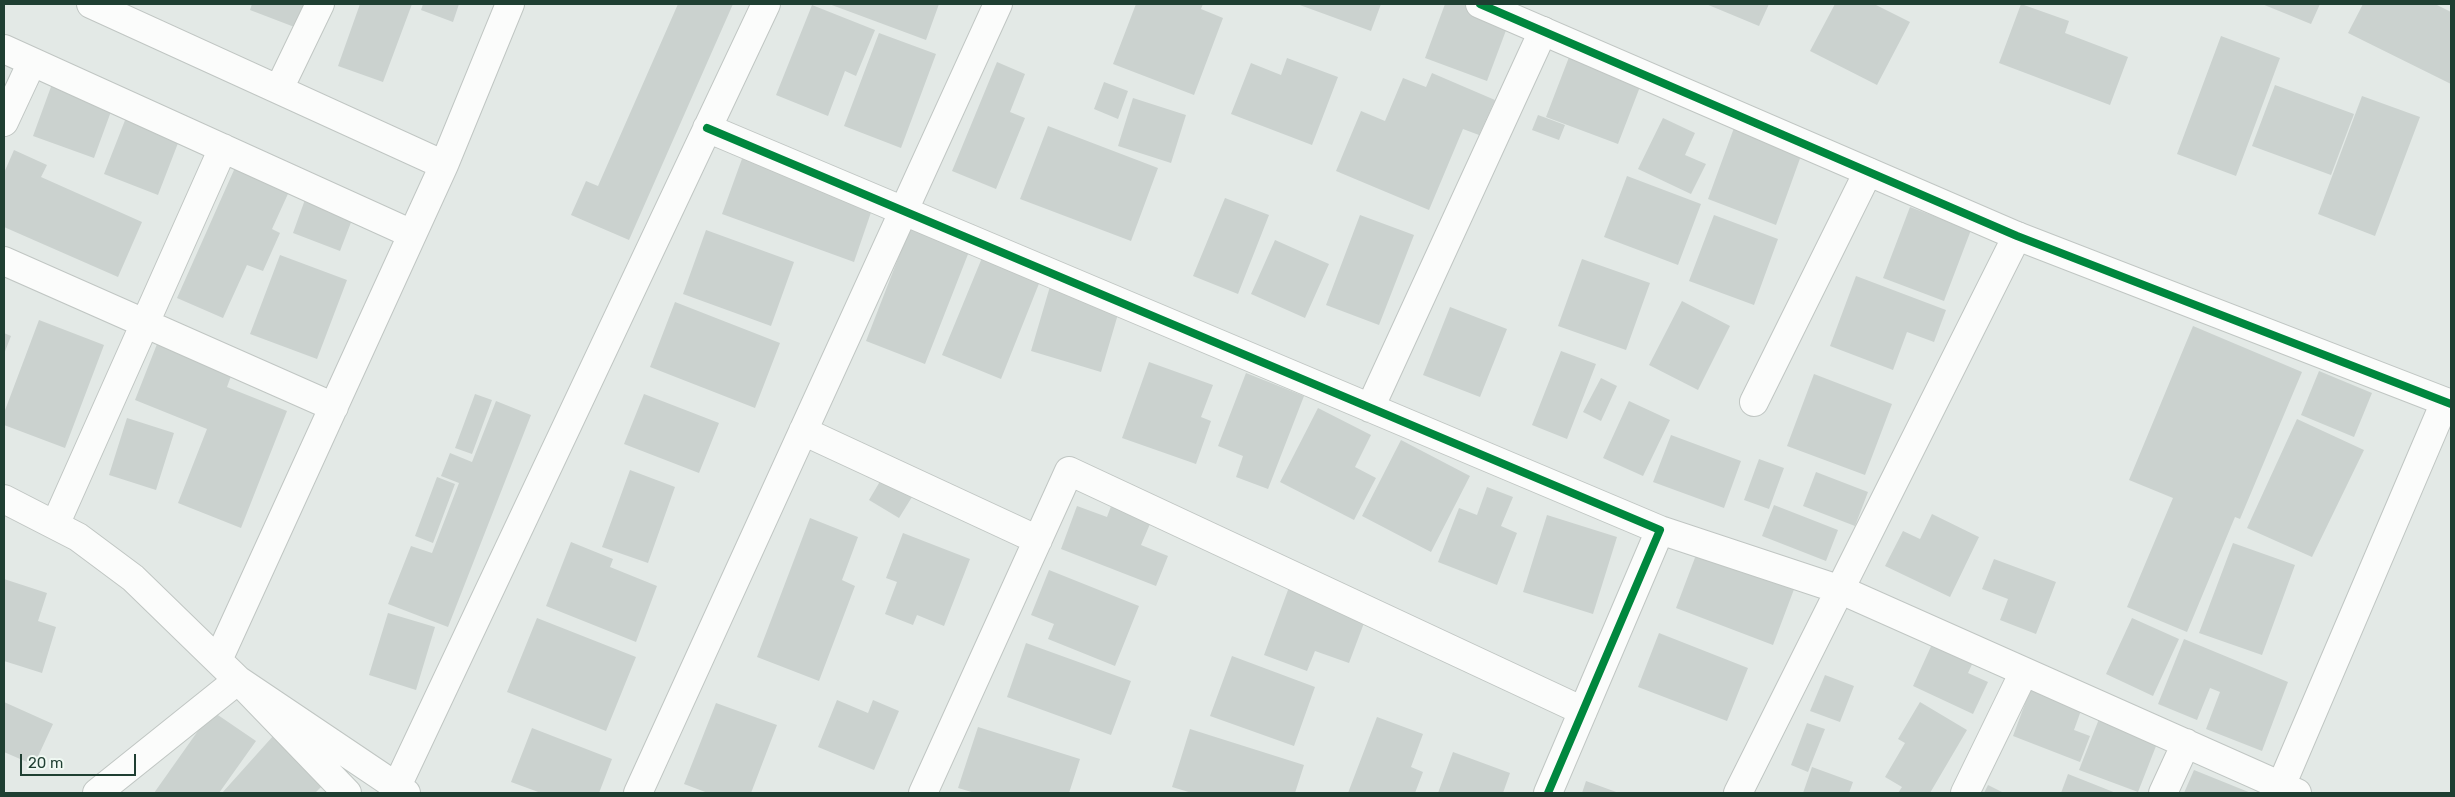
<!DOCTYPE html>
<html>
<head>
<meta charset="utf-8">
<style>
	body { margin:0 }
	#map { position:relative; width:2455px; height:797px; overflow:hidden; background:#e3e9e6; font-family:Rubik,sans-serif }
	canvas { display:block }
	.frame { position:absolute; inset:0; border:5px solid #1f3f32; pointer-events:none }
	.scale { position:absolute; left:20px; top:754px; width:116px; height:22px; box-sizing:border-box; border:2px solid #1f3f32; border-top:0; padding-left:6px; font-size:15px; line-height:18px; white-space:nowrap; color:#1f3f32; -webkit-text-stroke:4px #f0f9f3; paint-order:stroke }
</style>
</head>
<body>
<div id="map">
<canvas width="2455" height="797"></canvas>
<div class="frame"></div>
<div class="scale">20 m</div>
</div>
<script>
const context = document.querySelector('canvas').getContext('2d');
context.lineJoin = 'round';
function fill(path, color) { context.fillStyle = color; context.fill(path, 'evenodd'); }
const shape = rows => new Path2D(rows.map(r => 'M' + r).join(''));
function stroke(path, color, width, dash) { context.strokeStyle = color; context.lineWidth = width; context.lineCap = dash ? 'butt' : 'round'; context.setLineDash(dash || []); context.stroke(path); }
fill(shape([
	[252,4,306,4,297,28,250,10],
	[360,4,412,4,383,82,338,66],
	[423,4,459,4,453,22,421,10],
	[678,4,733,4,629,240,571,215,586,181,598,186],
	[829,4,939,4,926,40],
	[1136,4,1203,4,1201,9,1223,18,1194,95,1113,64],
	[1297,4,1381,4,1371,31],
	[1445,4,1476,4,1511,17,1487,81,1425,58],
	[1706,4,1769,4,1759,26],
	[1835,4,1874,4,1910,22,1877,85,1810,51],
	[2021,4,2069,21,2065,33,2128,57,2110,105,1999,63],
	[2262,4,2320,4,2311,24],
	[2363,4,2435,4,2451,12,2451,84,2348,33],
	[812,5,875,30,856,76,845,71,828,116,776,95],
	[879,33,936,54,901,148,844,126],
	[2221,36,2280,58,2236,176,2177,154],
	[1571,52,1643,79,1618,144,1546,117],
	[1287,58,1338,77,1312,145,1231,114,1251,63,1281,75],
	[997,62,1025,74,1010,112,1025,118,996,189,952,171],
	[56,73,117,95,94,158,33,136],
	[1432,73,1495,100,1479,135,1463,129,1429,210,1336,171,1361,111,1385,121,1403,78,1426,87],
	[1104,82,1128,91,1118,119,1094,109],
	[2275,85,2354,114,2331,175,2252,146],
	[2362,96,2420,117,2375,236,2318,214],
	[1133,98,1186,115,1171,163,1118,146],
	[131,105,185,125,158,195,104,174],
	[1538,115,1565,125,1559,140,1532,130],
	[1663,118,1695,133,1685,155,1706,164,1691,194,1638,169],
	[1048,126,1158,168,1131,241,1020,199],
	[1734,128,1802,153,1776,225,1708,199],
	[747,145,878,192,854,262,722,214],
	[14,150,47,165,41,177,142,222,118,277,4,227,4,173],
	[238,161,292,185,272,229,280,233,263,271,247,265,223,318,177,298],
	[1627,176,1701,204,1678,265,1604,237],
	[307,194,355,212,340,251,293,233],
	[1225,198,1269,215,1238,294,1193,276],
	[1910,207,1971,230,1944,301,1883,278],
	[1360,215,1414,235,1379,325,1326,305],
	[1714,215,1778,239,1754,305,1689,281],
	[913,220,972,244,925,364,866,341],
	[706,230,794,262,771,326,683,294],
	[1275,240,1329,264,1305,318,1251,294],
	[984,253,1042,276,1001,379,942,355],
	[280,255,347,280,317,359,250,334],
	[1582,259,1650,283,1626,350,1558,326],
	[1856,276,1946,310,1934,342,1907,332,1893,370,1830,346],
	[1051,283,1121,304,1101,372,1031,351],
	[1682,301,1730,326,1698,390,1649,365],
	[675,302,780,343,755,408,650,367],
	[1450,307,1507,329,1480,397,1423,375],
	[39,320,104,345,65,448,4,425,4,413],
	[2193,326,2302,372,2240,519,2235,517,2187,632,2127,607,2173,498,2129,480],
	[4,333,11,336,4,354],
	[159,339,234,368,227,387,287,411,241,528,178,503,207,429,135,400],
	[1561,351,1596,364,1567,439,1532,425],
	[1149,362,1213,385,1201,417,1211,421,1196,464,1122,438],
	[2319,371,2372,393,2354,437,2301,415],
	[1246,373,1304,396,1268,489,1236,477,1243,456,1218,446],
	[1814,374,1892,404,1865,475,1787,446],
	[1601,378,1617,386,1601,421,1583,412],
	[475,394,492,400,472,454,455,448],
	[644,394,719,423,699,473,624,444],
	[496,401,531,415,448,627,388,604,411,546,432,553,459,483,441,476,450,453,472,462],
	[1629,401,1670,420,1643,476,1603,458],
	[1318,408,1371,435,1355,467,1376,478,1354,520,1280,482],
	[127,418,174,433,156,490,109,475],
	[2297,419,2364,450,2312,557,2247,528],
	[1671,435,1741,461,1724,508,1653,482],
	[1401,440,1470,476,1431,552,1362,516],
	[1759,459,1784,468,1769,509,1744,500],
	[630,470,675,487,648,563,602,547],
	[1816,472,1868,492,1855,526,1803,506],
	[437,477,455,484,433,543,415,536],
	[882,478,912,497,899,518,869,500],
	[1487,487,1513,497,1501,526,1517,533,1497,585,1438,562,1459,508,1477,515],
	[1113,501,1153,517,1141,545,1168,556,1156,586,1061,549,1077,506,1107,517],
	[1774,505,1838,530,1826,561,1762,536],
	[1932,514,1979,537,1950,597,1885,566,1903,531,1920,539],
	[1547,515,1617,537,1593,614,1523,592],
	[810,518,858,537,842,580,855,586,819,681,757,657],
	[903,533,970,559,944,626,917,615,913,625,885,614,897,582,886,578],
	[571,542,613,559,610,567,657,586,636,642,546,606],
	[2233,543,2295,565,2262,655,2199,633],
	[1699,547,1796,584,1773,645,1676,608],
	[1994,559,2056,582,2036,634,2000,620,2008,599,1982,589],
	[1049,570,1139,606,1115,666,1048,639,1054,624,1031,615],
	[1295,571,1373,599,1349,663,1315,651,1307,671,1264,655],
	[4,579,47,593,38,621,56,627,42,673,4,661],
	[388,613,435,627,416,690,369,675],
	[537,618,636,657,606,731,507,692],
	[2132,618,2179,639,2153,696,2106,674],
	[1659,633,1748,668,1727,721,1638,687],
	[2184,639,2288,682,2262,751,2206,729,2220,692,2210,688,2197,720,2158,704],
	[1933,642,1974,660,1968,673,1988,682,1973,714,1913,686],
	[1026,643,1131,681,1111,735,1007,697],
	[1232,656,1315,687,1294,746,1210,716],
	[1825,675,1854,686,1840,722,1810,711],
	[2032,685,2083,705,2074,730,2090,736,2080,762,2013,736],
	[837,700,868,713,873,700,899,711,874,770,818,747],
	[4,702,53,724,34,765,4,752],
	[1920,702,1967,730,1930,793,1898,793,1902,787,1885,777,1905,743,1898,739],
	[716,703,777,725,751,793,708,793,684,784],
	[212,711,256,741,219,793,154,793],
	[1377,717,1423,734,1411,767,1423,772,1415,793,1348,793],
	[2099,719,2158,741,2138,792,2079,770],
	[1807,723,1825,729,1808,772,1791,765],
	[978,727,1080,759,1069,793,975,793,958,788],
	[532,728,612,759,599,793,541,793,511,782],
	[1190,729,1304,765,1295,793,1192,793,1172,787],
	[274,735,326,782,315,793,222,793],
	[1453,752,1510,773,1503,793,1438,793],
	[1812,767,1853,782,1849,793,1803,793],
	[2194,770,2251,793,2184,793],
	[2068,774,2116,793,2061,793],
	[1586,781,1619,793,1582,793],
	[1988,785,2004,793,1984,793]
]), '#cbd2cf');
const minor = shape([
	[91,4,444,165],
	[4,49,412,234],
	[279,89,320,4],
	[4,122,32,62],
	[707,128,1660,530,1548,793],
	[4,261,334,407],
	[1754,402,1868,172],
	[1370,408,1543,31],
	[803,431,1038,540],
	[4,499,78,537,133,578,238,680,97,793],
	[55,525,223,148],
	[1660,530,1841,590,2297,793],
	[218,660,444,165,510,4],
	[397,786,766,4],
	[2281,786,2445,402],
	[347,793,238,680,406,793],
	[638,793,998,4],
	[923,793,1069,471,1583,711],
	[1738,793,2017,236],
	[1965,793,2024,672],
	[2163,793,2186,743]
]);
const tertiary = shape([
	[1480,4,2017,236,2451,404]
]);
stroke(minor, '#c0c6c3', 30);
stroke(tertiary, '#c0c6c3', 30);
stroke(minor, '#fbfcfb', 28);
stroke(tertiary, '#fbfcfb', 28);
stroke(shape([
	[1480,4,2017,236,2451,404],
	[707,128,1660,530,1548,793]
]), '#00873e', 8);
</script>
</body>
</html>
